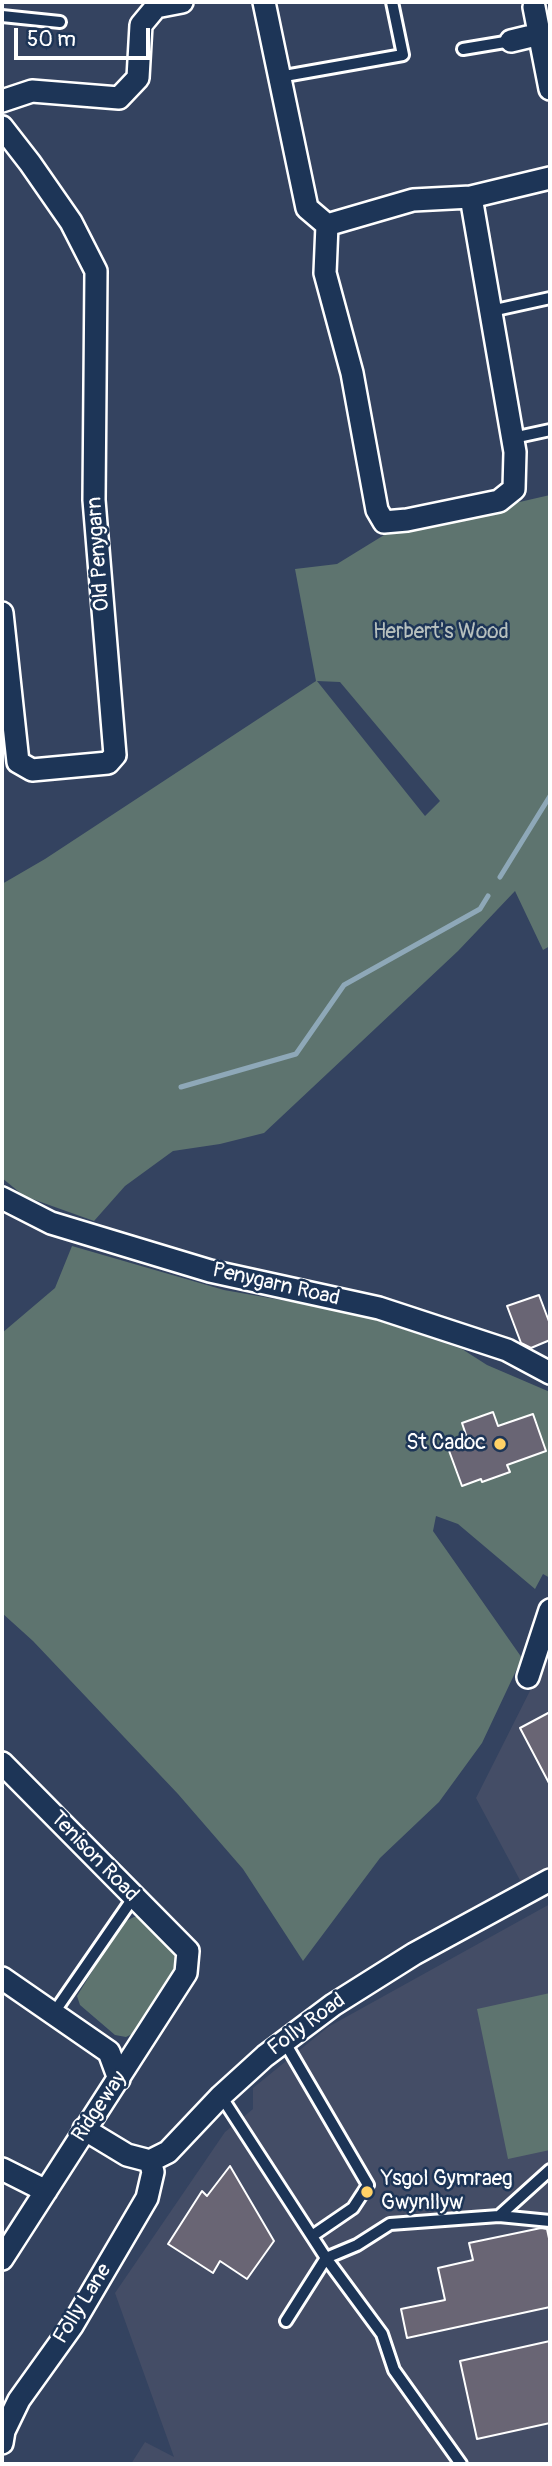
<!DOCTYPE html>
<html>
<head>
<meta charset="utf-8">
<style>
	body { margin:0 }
	#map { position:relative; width:552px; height:2466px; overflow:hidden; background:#344360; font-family:Pangolin,sans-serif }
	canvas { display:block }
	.frame { position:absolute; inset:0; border:4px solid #fff; pointer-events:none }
	.scale { position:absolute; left:14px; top:28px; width:136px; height:32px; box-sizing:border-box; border:4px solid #fff; border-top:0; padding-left:9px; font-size:21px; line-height:24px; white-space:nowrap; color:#fff; -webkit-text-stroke:5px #1d3557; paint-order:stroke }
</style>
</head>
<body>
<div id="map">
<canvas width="552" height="2466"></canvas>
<div class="frame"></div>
<div class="scale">50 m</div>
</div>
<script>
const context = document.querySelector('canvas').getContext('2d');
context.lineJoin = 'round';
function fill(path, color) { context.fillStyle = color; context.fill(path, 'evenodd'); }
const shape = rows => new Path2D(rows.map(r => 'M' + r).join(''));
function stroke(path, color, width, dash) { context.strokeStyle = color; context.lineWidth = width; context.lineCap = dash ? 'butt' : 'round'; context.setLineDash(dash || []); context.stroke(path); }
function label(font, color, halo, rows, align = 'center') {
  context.font = font + ' Pangolin,sans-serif'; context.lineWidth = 5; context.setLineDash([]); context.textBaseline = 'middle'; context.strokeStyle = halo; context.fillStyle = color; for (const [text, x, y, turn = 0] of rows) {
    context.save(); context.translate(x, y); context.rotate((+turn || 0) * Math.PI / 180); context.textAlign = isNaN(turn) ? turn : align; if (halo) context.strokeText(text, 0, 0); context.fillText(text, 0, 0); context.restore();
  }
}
fill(shape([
	[550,1639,550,1866,521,1882,476,1798,541,1669],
	[550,1904,550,2464,131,2464,145,2442,174,2457,115,2293,225,2132,253,2109,253,2088,328,2027]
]), '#444d66');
fill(shape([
	[550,495,550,946,543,950,515,891,458,951,264,1133,220,1144,173,1151,125,1186,94,1221,24,1196,2,1178,2,884,45,859,316,681,295,569,337,564,389,532],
	[317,681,340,682,440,801,425,816],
	[72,1246,224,1290,355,1313,462,1349,487,1365,550,1392,550,1578,543,1574,535,1589,458,1524,436,1516,433,1531,522,1658,482,1743,439,1802,380,1858,303,1961,243,1869,178,1794,33,1641,2,1613,2,1333,55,1288],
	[134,1917,146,1917,173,1946,178,1959,174,1974,136,2032,126,2037,115,2035,80,2005,77,1996,122,1923],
	[550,1993,550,2150,508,2159,477,2009]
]), '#5e746f');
stroke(shape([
	[500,877,550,796],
	[181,1087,296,1054,344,985,480,909,488,896]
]), '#8ea8b8', 5);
const building = shape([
	[539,1295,550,1324,550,1340,531,1348,521,1343,507,1306,539,1295],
	[493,1412,498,1426,533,1414,546,1451,507,1465,510,1472,482,1482,481,1479,462,1486,448,1448,468,1441,462,1423,493,1412],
	[550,1712,550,1785,520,1728,550,1712],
	[230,2166,274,2241,247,2279,220,2261,213,2273,168,2244,202,2191,207,2196,230,2166],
	[541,2228,547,2229,550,2243,550,2307,407,2338,401,2309,445,2300,438,2268,473,2260,469,2243,541,2228],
	[550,2341,550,2423,477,2439,460,2361,550,2341]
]);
fill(building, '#696574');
stroke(building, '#fff', 2);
const service = shape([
	[2,16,60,22],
	[463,49,511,41],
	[279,77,403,55,392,2],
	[491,311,550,298],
	[513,438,550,430],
	[53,2014,133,1898],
	[284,2041,368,2185,353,2208,312,2236],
	[221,2096,326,2258,382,2334,394,2370,461,2464],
	[499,2216,550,2221],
	[286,2321,326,2258,357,2245,390,2224,499,2216,550,2170]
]);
const minor = shape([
	[264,2,307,208,327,225,325,273,352,373,377,510,384,522,407,520,499,501,514,489,515,452,471,197,413,200,327,225],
	[534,7,550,89],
	[511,41,540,34],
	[2,101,32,91,119,98,138,78,141,25,156,7,182,2],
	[2,127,30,163,71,222,96,271,94,500,115,755,108,763,32,770,18,762,2,613],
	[471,197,550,178],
	[2,1198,51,1223,210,1271,379,1308,507,1350,550,1373],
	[528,1677,550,1610],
	[2,1763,188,1951,186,1973,2,2259],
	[2,1978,109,2052,119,2079],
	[84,2129,127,2155,150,2161,168,2152,221,2096,265,2056,333,2005,414,1954,550,1880],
	[2,2169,46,2191],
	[2,2443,4,2431,19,2400,72,2326,147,2198,153,2172,150,2161]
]);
stroke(service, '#fff', 16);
stroke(minor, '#fff', 26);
stroke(service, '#1d3557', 10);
stroke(minor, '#1d3557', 21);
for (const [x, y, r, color] of [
	[500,1444,7,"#ffd166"],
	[367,2192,7,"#ffd166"]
]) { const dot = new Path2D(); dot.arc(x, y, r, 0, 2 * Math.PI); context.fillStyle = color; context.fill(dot); stroke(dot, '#1d3557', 2.5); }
label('21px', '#fff', '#1d3557', [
	["Old Penygarn",99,554,-94],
	["Penygarn Road",276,1285,13],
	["Tenison Road",94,1857,46],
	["Folly Road",307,2025,-36],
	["Ridgeway",100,2107,-56],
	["Folly Lane",83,2304,-58]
]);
label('21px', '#b7c0be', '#1d3557', [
	["Herbert's Wood",441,633]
]);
label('21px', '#fff', '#1d3557', [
	["St Cadoc",486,1444],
	["Ysgol Gymraeg",381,2180,"left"],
	["Gwynllyw",381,2204,"left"]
], 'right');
</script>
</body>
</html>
